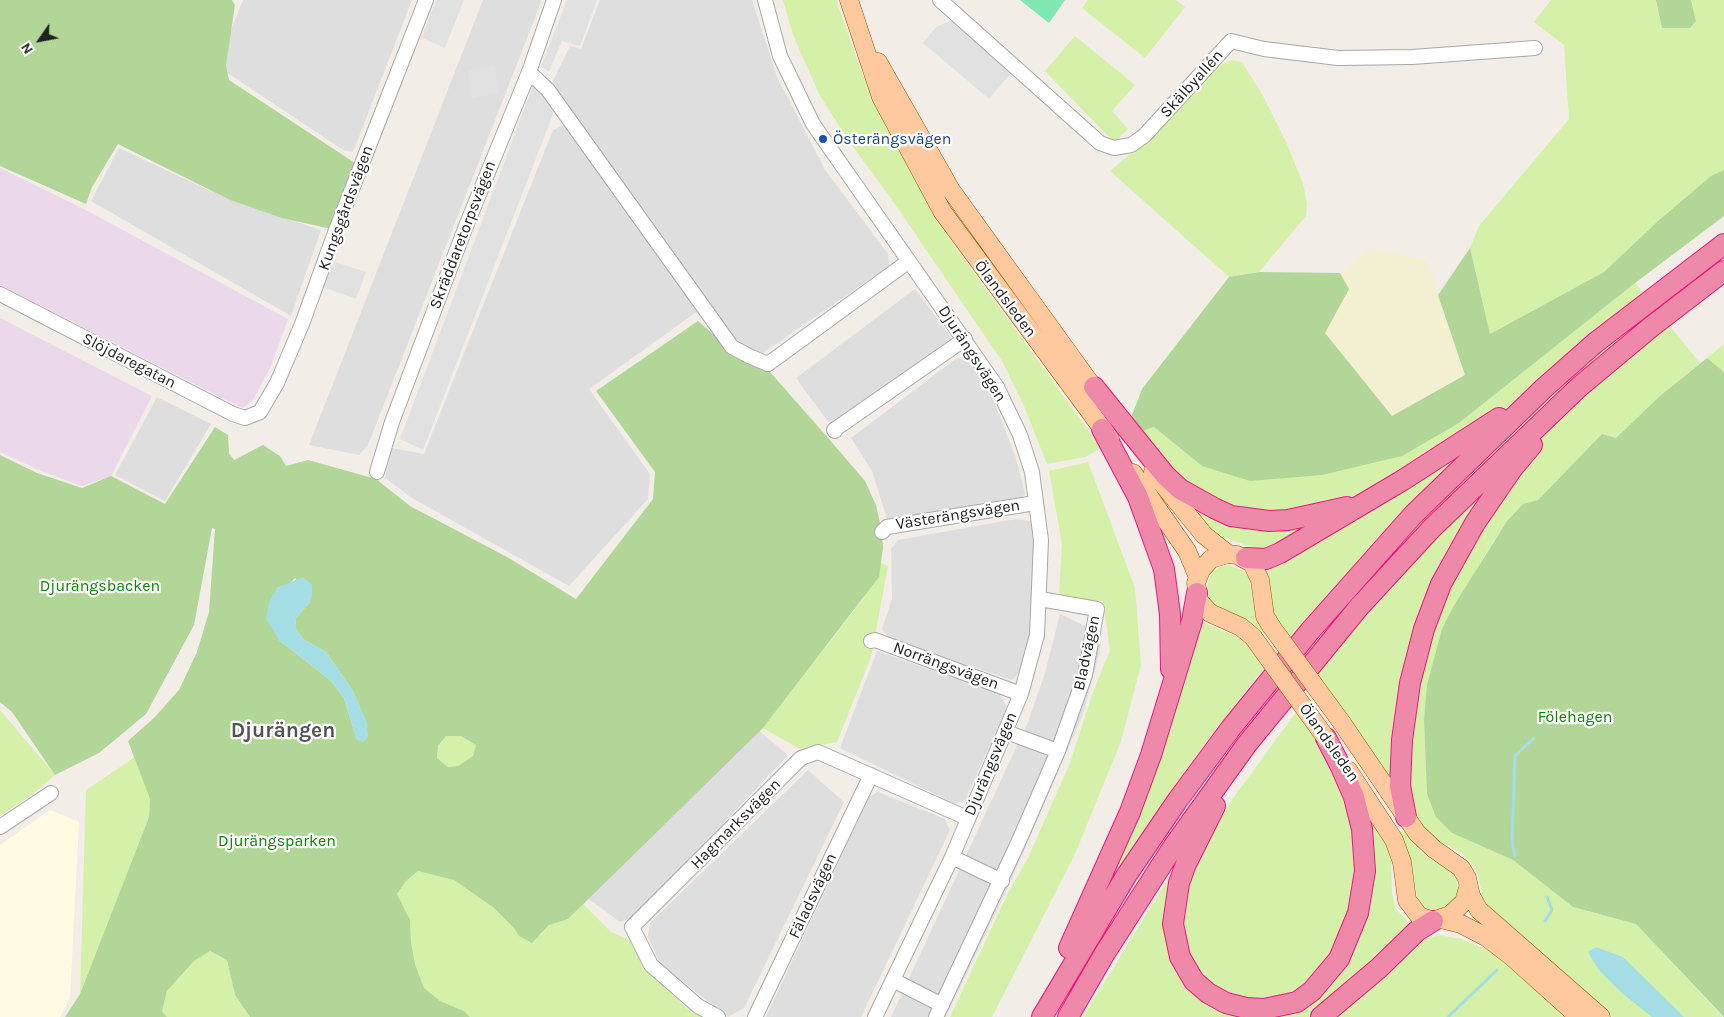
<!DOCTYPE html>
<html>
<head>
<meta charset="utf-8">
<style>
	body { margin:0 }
	#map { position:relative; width:1724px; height:1017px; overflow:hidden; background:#f2ede7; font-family:Karla,sans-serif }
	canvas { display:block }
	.north { position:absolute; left:15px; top:15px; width:50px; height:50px; -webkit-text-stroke:4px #fff; paint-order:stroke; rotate:237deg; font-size:14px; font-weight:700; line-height:20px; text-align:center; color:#212121 }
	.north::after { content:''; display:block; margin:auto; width:18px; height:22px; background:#212121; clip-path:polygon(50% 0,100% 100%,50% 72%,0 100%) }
</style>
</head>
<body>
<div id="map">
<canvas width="1724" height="1017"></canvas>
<div class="north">N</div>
</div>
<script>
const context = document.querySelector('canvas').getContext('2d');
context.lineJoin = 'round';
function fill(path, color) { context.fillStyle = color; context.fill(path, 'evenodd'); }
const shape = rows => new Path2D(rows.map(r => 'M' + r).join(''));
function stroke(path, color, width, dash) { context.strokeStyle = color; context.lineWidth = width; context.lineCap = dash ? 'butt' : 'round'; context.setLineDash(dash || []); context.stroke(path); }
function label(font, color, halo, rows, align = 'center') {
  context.font = font + ' Karla,sans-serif'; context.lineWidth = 4.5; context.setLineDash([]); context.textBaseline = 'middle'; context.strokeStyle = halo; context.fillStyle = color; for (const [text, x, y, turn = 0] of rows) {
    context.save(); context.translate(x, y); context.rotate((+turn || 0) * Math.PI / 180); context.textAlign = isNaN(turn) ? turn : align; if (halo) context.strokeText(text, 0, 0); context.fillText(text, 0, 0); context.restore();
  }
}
fill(shape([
	[243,0,412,0,353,152,343,150,223,70,222,52],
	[483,0,542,0,368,445,359,455,309,445],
	[600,0,752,0,777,77,825,170,888,254,889,266,760,355,739,347,550,87,570,46,581,49],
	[566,124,698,311,589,389,650,474,648,499,569,586,412,498,385,478,392,448,424,454,553,130],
	[119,148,230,200,321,230,291,316,91,201],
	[915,289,956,344,834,430,796,378],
	[967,357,990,392,1016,458,1025,494,1018,501,899,523,887,519,872,471,851,438,957,358],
	[157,397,211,424,165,501,115,475],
	[1016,519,1031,521,1040,599,1021,671,1012,680,891,640,882,629,892,599,891,549,898,540],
	[1060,614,1102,634,1099,655,1083,714,1010,883,946,1017,891,1017,1028,722,1045,673],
	[877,651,1000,694,1007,708,965,800,955,804,840,748],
	[759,731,788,755,635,917,620,922,586,897],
	[808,770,844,802,744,1008,728,1017,660,964,648,936,650,923],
	[878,792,945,819,950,830,861,1017,766,1017,869,797]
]), '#dfdede');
fill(shape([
	[0,168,82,208,288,319,271,366,253,400,243,408,230,402,0,285],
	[0,318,152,396,111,476,82,486,41,471,0,452]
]), '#ecd8eb');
fill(shape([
	[50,810,79,822,70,998,60,1017,0,1017,0,845]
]), '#fffbe3');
fill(shape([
	[1371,249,1428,261,1465,375,1392,416,1325,333,1348,287,1340,273]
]), '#f2f0d1');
fill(shape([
	[783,0,836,0,862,73,893,140,944,231,1101,448,1085,457,1047,464,1024,406,1002,361,890,197,848,140,819,94,793,35],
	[1088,0,1176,0,1185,7,1145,58,1082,8],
	[1551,0,1656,0,1662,28,1690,27,1696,21,1691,0,1724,0,1724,170,1711,176,1658,221,1604,272,1490,334,1470,248,1479,226,1569,119,1564,45,1534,22],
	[1075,36,1135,85,1112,111,1128,129,1114,142,1045,71],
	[1231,60,1242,62,1263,96,1287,144,1303,184,1307,203,1306,216,1259,272,1229,277,1110,171,1135,150,1205,74],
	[1635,283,1700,363,1661,395,1616,438,1602,434,1538,500,1523,504,1507,521,1488,550,1442,629,1424,720,1427,794,1452,833,1513,860,1573,907,1636,924,1723,1017,1613,1017,1499,917,1483,898,1478,876,1472,863,1463,854,1436,839,1421,825,1275,619,1271,609,1269,572,1253,547,1224,538,1208,528,1137,433,1154,427,1202,466,1459,423],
	[1724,344,1724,372,1707,358],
	[1088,462,1135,588,1141,665,1121,741,1075,854,992,1017,950,1017,1007,895,1028,858,1070,763,1093,692,1110,650,1103,601,1064,602,1059,593,1062,544,1049,471],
	[875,560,888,566,871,657,837,742,800,749,763,728,864,598],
	[1228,565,1242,570,1249,578,1256,617,1264,631,1259,635,1243,618,1215,605,1209,597,1207,589,1210,574,1221,566],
	[1199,621,1238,637,1246,644,1265,667,1197,754,1098,900],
	[0,710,55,775,33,794,0,816],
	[1297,711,1314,736,1337,778,1354,826,1357,861,1355,890,1342,935,1320,972,1293,994,1264,1002,1229,996,1202,977,1191,962,1181,928,1187,887,1196,863,1231,801],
	[446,736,461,736,477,745,473,756,458,766,448,767,437,758,438,747],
	[135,757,150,799,149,817,80,994,86,790],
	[1369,825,1374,825,1388,848,1391,861,1392,894,1396,909,1410,924,1366,971,1310,1017,1274,1017,1312,1003,1332,984,1353,950],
	[1404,831,1421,852,1448,870,1457,880,1459,893,1453,904,1436,912,1423,907,1418,901,1411,862,1399,834],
	[1182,856,1171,955,1245,1017,1083,1017],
	[418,871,454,880,494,908,515,928,519,936,541,935,549,925,568,919,583,904,611,932,629,940,649,971,686,1008,702,1017,470,1017,464,1011,440,1001,424,989,415,964,411,942,410,920,397,894,406,881],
	[1439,935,1461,939,1488,950,1512,966,1567,1017,1336,1017,1391,972,1422,940],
	[210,951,227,960,235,995,250,1017,167,1017,162,1011,167,991,194,961]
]), '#d5f0a9');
fill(shape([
	[0,0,232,0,235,5,226,65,229,80,361,167,336,230,282,218,230,200,118,144,92,187,86,204,0,166],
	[1656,0,1691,0,1696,21,1690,28,1662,28],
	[1724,170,1724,216,1635,283,1459,423,1402,456,1322,475,1250,481,1202,466,1154,427,1137,433,1129,423,1142,389,1229,277,1259,272,1340,273,1349,289,1325,333,1392,416,1465,375,1438,295,1470,248,1490,334,1604,272,1658,221,1711,176],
	[698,321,729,348,763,364,829,439,865,481,876,505,882,532,883,548,879,577,763,728,568,919,549,925,532,943,519,936,514,928,494,908,454,880,418,871,406,881,397,894,410,920,411,942,415,964,424,988,440,1001,464,1011,470,1017,250,1017,235,995,227,960,210,951,194,961,167,991,162,1011,167,1017,65,1017,80,994,149,817,150,799,128,741,154,718,179,690,197,652,209,612,215,529,212,528,194,625,146,714,99,753,55,775,12,712,0,702,0,455,37,473,82,488,111,476,165,504,215,427,228,435,229,453,234,460,263,445,280,456,286,466,308,460,376,479,410,506,507,557,576,599,653,499,655,472,596,391],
	[295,578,310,602,296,618,295,627,303,639,326,652,353,691,367,724,357,740,344,698,331,681,279,640,277,588,289,584],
	[446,736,461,736,476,745,473,756,458,766,448,767,437,758,438,746],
	[1707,358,1724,372,1724,1017,1636,924,1573,907,1513,860,1452,833,1436,817,1427,794,1424,720,1427,685,1442,629,1453,607,1507,521,1523,504,1538,500,1602,434,1616,438,1661,395]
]), '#b2d598');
fill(shape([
	[1020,0,1065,0,1049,23]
]), '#7fe7b1');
fill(shape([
	[436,0,464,0,445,48,422,38],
	[567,0,597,0,580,46,562,41,549,71,541,67],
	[955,19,1008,65,1010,74,989,99,923,43,936,27],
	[495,66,499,93,472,98,468,71],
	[533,86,540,89,555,109,423,450,400,439],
	[332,261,366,272,356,299,323,287]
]), '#e1e1e1');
fill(shape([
	[303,577,312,585,312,596,310,602,296,618,295,627,303,639,326,652,353,691,367,724,368,737,363,742,357,740,344,698,331,681,279,640,266,619,269,602,277,588],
	[1596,947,1623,957,1684,1017,1652,1017,1623,994,1598,969,1588,952]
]), '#a4dde3');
stroke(shape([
	[1515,856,1512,843,1515,756,1534,738],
	[1545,921,1552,910,1547,897],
	[1448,1017,1497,970]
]), '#a4dde3', 3);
const minor = shape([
	[765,0,780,56,813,124,997,387,1020,435,1032,472,1041,540,1037,635,1021,694,952,857,875,1017],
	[940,0,1100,143,1114,148,1131,145,1144,136,1231,41,1264,49,1338,58,1412,57,1535,48],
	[529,72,548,90,732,347,749,356,768,364,909,261],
	[0,294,233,414,245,418,260,412,277,383,302,324,336,230,426,0],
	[835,431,834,430,965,339],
	[377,472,392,422,466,226,529,72,554,0],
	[882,532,887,527,1035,503],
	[871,641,875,640,1021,694],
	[1006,732,1058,751],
	[0,827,51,793],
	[952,857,1002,881],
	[893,980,942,1005],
	[718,1017,698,1006,651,965,632,927,801,758,818,752,967,818],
	[755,1017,871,775],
	[936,1017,1018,843,1058,751,1085,675,1097,609,1040,599]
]);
const major = shape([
	[849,0,881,97,942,211,1110,439],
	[878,62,951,190,1101,398],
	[1153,472,1204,535,1228,554],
	[1133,473,1187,551,1198,577],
	[1253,637,1241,627,1210,613,1199,601,1196,583,1201,570,1211,559,1228,554,1237,555,1252,563,1260,580,1265,616,1271,626],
	[1342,723,1417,833,1434,849,1461,868,1467,878,1471,896,1479,910,1601,1017],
	[1348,770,1394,840,1402,862,1407,900,1419,916,1433,921,1450,915,1464,902,1468,888],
	[1441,919,1461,924,1486,937,1511,956,1579,1017]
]);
const highway = shape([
	[1094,387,1165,475,1180,489,1214,508,1231,516,1269,521,1288,520,1347,507],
	[1102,429,1138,497,1164,569,1170,614,1171,669],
	[1246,558,1266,559,1280,553,1403,480,1499,418],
	[1215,806,1186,864,1179,883,1173,924,1180,957,1194,981,1208,993,1226,1003,1246,1008,1264,1009,1297,1002,1312,991,1339,959,1358,913,1365,871,1362,829,1354,797,1341,767,1326,738],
	[1406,817,1400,786,1402,740,1410,683,1424,629,1441,584,1475,523,1512,469,1532,445],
	[1069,948,1130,812,1151,755,1192,621,1197,593],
	[1042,1017,1126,876,1177,801,1231,728,1310,631,1413,515,1544,388,1595,343,1724,244],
	[1068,1017,1105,953,1173,847,1247,744,1359,607,1432,528,1579,387,1651,327,1724,271],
	[1321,1017,1379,968,1417,931,1433,921]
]);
stroke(minor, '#a8a8a8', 16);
stroke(major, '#9e5500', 19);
stroke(highway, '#eb197d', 22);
stroke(minor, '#fff', 14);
stroke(major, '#ffc99f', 18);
stroke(highway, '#ef89aa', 20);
const majorBridge = shape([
	[1271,626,1342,723],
	[1253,637,1326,738]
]);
stroke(majorBridge, '#9e5500', 19, []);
stroke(majorBridge, '#ffc99f', 18);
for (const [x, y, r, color] of [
	[823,139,5,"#1a4fb4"]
]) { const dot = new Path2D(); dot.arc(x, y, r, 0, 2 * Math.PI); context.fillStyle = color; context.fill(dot); stroke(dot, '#fff', 2); }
label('16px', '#212121', '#fff', [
	["Skälbyallén",1192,84,-48],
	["Kungsgårdsvägen",346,208,-70],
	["Skräddaretorpsvägen",463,235,-69],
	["Ölandsleden",1005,299,53],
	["Djurängsvägen",972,354,57],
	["Slöjdaregatan",129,361,27],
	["Västerängsvägen",958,515,-9],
	["Bladvägen",1087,653,-78],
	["Norrängsvägen",946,666,20],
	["Ölandsleden",1329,743,55],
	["Djurängsvägen",991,764,-67],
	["Hagmarksvägen",736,824,-45],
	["Fäladsvägen",813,896,-65]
]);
label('16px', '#164399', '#fff', [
	["Österängsvägen",833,139]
], 'left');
label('16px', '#098603', '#fff', [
	["Djurängsbacken",100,586],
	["Fölehagen",1575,717],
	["Djurängsparken",277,841]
]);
label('bold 21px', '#545454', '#fff', [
	["Djurängen",283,731]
]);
</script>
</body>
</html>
